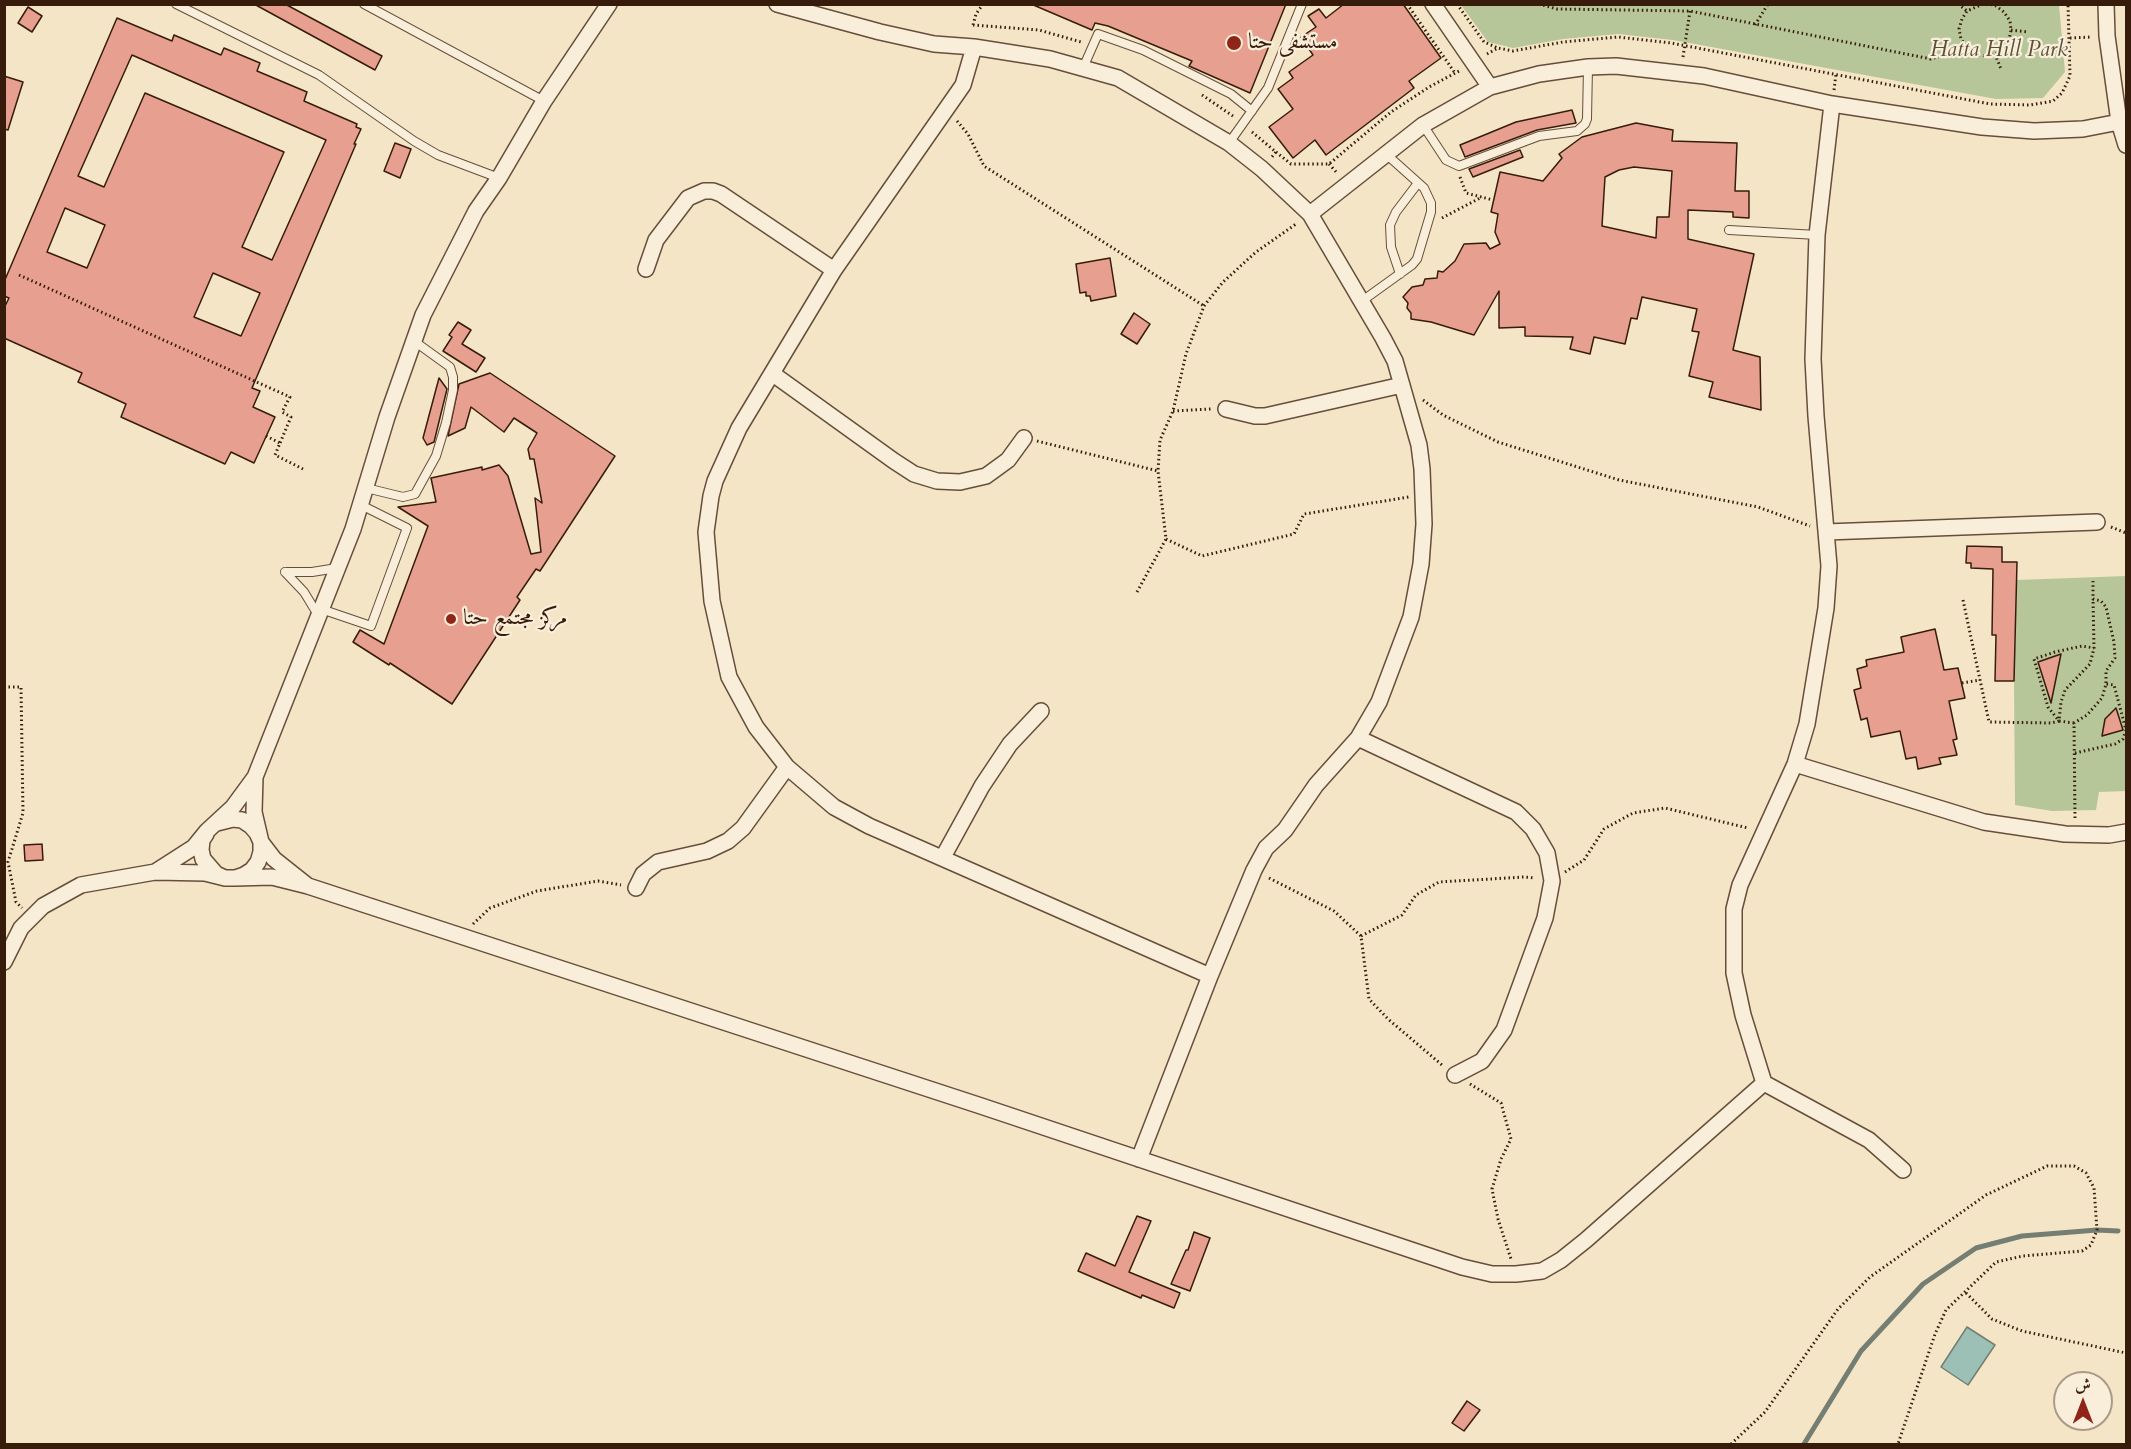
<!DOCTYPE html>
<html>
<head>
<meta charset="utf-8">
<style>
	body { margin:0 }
	#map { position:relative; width:2131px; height:1449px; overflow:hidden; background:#f4e5c6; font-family:Cardo,Amiri,serif }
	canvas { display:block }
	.frame { position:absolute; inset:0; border:6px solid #371c0c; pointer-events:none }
	.north { position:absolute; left:2053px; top:1371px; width:60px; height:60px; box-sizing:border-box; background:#f8eeda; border:2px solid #ab9a88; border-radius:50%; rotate:0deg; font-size:16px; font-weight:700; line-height:24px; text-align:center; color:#371c0c }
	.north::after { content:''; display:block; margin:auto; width:21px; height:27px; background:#8f2418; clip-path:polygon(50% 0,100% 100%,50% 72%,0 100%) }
</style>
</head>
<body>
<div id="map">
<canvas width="2131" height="1449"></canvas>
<div class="frame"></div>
<div class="north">ش</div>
</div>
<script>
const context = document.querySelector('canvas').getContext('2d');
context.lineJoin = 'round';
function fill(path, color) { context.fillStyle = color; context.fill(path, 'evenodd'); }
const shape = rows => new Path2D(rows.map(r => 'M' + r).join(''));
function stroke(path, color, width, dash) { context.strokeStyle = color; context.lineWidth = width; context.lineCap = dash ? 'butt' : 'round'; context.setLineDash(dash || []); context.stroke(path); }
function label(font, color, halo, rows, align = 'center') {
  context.font = font + ' Cardo,Amiri,serif'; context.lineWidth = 4.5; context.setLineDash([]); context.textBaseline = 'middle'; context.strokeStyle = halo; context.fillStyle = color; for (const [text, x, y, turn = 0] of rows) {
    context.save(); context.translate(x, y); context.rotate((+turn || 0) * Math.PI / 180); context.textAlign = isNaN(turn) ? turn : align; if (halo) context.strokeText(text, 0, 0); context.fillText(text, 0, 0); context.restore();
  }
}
fill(shape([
	[1461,5,2059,5,2065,72,2043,98,1996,99,1673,40,1618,34,1563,39,1513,48,1488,42],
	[2126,576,2126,791,2099,792,2096,810,2052,811,2015,805,2014,681,2017,580]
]), '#b6c699');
const water = shape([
	[1967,1327,1995,1345,1968,1385,1941,1367,1967,1327]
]);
fill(water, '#9cbfb6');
stroke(water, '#747e72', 1.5);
stroke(shape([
	[1804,1444,1861,1351,1923,1284,1976,1248,2022,1236,2097,1230,2118,1231]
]), '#747e72', 5);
const building = shape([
	[254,4,285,4,382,56,375,70,254,4],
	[1031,4,1286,4,1250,93,1189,66,1192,61,1108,26,1095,23,1092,30,1031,4],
	[1344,4,1403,4,1441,58,1409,81,1414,88,1326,155,1315,140,1293,158,1269,127,1293,109,1278,89,1293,78,1289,72,1313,55,1301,37,1316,27,1308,16,1319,9,1326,18,1344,4],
	[28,7,42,16,32,32,18,23,28,7],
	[117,18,172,41,174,35,221,55,224,48,260,63,257,71,307,92,304,101,357,124,356,127,361,129,354,144,356,144,252,388,260,391,253,407,275,417,254,463,231,452,225,464,121,417,126,404,78,382,82,373,4,338,4,308,9,298,4,296,4,282,117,18],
	[132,55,326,140,272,260,242,247,284,152,145,93,104,187,78,176,132,55],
	[65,208,105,225,87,268,47,252,65,208],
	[213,273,260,293,241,336,194,317,213,273],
	[4,76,23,82,8,130,4,129,4,76],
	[1572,110,1576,123,1537,130,1465,157,1460,145,1516,122,1572,110],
	[1636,123,1673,130,1672,141,1737,143,1735,191,1749,191,1749,218,1733,217,1733,212,1688,210,1688,239,1754,254,1733,350,1760,357,1761,410,1709,397,1713,382,1689,376,1699,332,1692,331,1697,309,1642,297,1637,319,1631,318,1625,344,1594,337,1590,354,1570,349,1573,337,1525,336,1525,327,1499,328,1499,291,1474,335,1431,322,1411,319,1411,313,1407,308,1408,303,1403,297,1412,287,1423,285,1425,279,1437,278,1438,271,1443,272,1455,261,1464,244,1486,243,1490,249,1500,244,1495,232,1498,214,1491,212,1500,172,1543,181,1562,158,1559,154,1582,137,1636,123],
	[1634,167,1672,171,1669,217,1657,217,1656,238,1602,226,1605,177,1619,170,1634,167],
	[395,143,411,149,400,178,384,171,395,143],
	[1520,150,1523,157,1473,177,1469,169,1520,150],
	[1110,258,1116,296,1091,301,1090,296,1086,296,1086,292,1080,293,1076,264,1110,258],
	[1134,313,1150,324,1137,344,1121,334,1134,313],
	[458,322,471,330,462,344,485,358,476,372,443,351,452,337,449,335,458,322],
	[490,373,615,456,540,571,536,569,517,597,520,600,452,704,390,663,389,665,353,642,360,630,384,644,428,526,398,507,436,502,431,478,482,467,482,470,499,465,508,476,531,554,541,552,535,498,542,503,534,459,530,459,528,449,537,433,514,418,504,432,471,407,465,428,448,436,459,384,490,373],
	[439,378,447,389,434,442,427,445,423,438,439,378],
	[1967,546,2002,547,2002,562,2017,562,2014,681,1995,681,1996,635,1992,635,1993,569,1971,568,1971,563,1966,563,1967,546],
	[1935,629,1944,670,1958,668,1965,698,1949,701,1957,739,1953,740,1957,755,1939,758,1941,764,1918,769,1916,757,1906,759,1900,731,1871,737,1867,718,1861,720,1854,690,1861,688,1857,669,1867,666,1866,660,1904,652,1901,637,1935,629],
	[2061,654,2051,703,2038,662,2061,654],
	[2116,708,2123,730,2102,736,2105,719,2116,708],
	[42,844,43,860,25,861,24,845,42,844],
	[1137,1216,1151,1221,1129,1272,1180,1293,1174,1308,1142,1295,1141,1298,1078,1271,1086,1253,1115,1266,1137,1216],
	[1194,1232,1210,1238,1190,1291,1171,1284,1186,1250,1188,1250,1194,1232],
	[1467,1401,1480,1410,1464,1431,1452,1423,1467,1401]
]);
fill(building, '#e79f8f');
stroke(building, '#371c0c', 1.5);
const service = shape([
	[176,4,319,75,414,141,438,155,499,178],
	[364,4,544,101],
	[1083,68,1098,34,1143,50,1231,94,1252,111],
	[1423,125,1446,160,1459,166,1539,136,1577,131,1585,124,1587,119,1588,67],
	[1229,143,1268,88,1302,4],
	[1729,230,1817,235],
	[1400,274,1391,247,1390,225,1396,212,1418,183],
	[1362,301,1412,265,1417,259,1431,212,1431,203,1424,188,1386,154],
	[366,488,403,497,415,494,436,456,446,423,453,390,453,377,450,367,414,341],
	[285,572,304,592,318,615],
	[285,572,312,572,337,568],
	[321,609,371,626,407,528,361,505]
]);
const minor = shape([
	[777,4,880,32,934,44,974,47,1050,59,1118,78,1229,143,1262,169,1310,214,1383,338,1395,361,1419,445,1422,469,1424,524,1421,564,1411,617,1379,702,1358,738,1316,785,1285,830,1266,848,1254,870,1210,976,1139,1159],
	[1433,4,1490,87],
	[2106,4,2107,36,2119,122,2126,145],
	[974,47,963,85,834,270,739,428,715,481,711,496,706,532,712,601,729,677,756,727,787,767,834,807,869,826,1210,976],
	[1832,104,1817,235,1813,359,1816,416,1829,566,1826,608,1807,724,1795,764,1740,885,1734,909,1734,973,1743,1015,1764,1083,1869,1140,1903,1170],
	[1310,214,1423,125,1490,87,1539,74,1588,67,1616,66,1704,76,1832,104,1982,127,2034,131,2083,129,2119,122],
	[646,269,656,240,688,198,704,191,713,191,721,194,834,270],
	[773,374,894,461,914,474,937,481,960,482,986,476,1008,460,1024,438],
	[1226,409,1255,416,1265,416,1402,385],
	[1826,532,2097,522],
	[1358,738,1516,812,1533,829,1547,853,1552,881,1545,918,1504,1030,1482,1061,1455,1075],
	[1795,764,1984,822,2065,834,2109,835,2126,832],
	[206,834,202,840,201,850,203,859,216,874,225,878,235,878,244,875,252,870,258,862,261,852,261,842,257,833,251,826,242,820,233,819,217,823],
	[943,857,982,786,1010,744,1041,711],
	[155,872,194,847,207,831,233,807,255,777,353,529,387,417,423,315,476,211,499,178,544,101,609,4],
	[235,878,272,877,308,886,274,859,261,842,254,812,255,777],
	[308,886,981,1106,1462,1267,1492,1274,1516,1274,1542,1271,1561,1260,1586,1240,1764,1083],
	[636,888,643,874,658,862,707,851,728,841,743,828,787,767],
	[4,962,21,928,43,906,81,885,155,872,205,873,225,878]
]);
stroke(service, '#664e3a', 10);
stroke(minor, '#664e3a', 18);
stroke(shape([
	[1407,4,1455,73],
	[1457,4,1484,42,1498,48],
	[1539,4,1557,9,1690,11,1931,59,1967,48],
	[1958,4,1967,11],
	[1983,4,1967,11,1962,19,1959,29,1961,39,1967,48,1975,54,1985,56,1995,54,2003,49,2009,40,2011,30,2010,21,2004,12,1996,6,1989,4],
	[973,25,1039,30,1081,42],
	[973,25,976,14,983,4],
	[1755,25,1768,4],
	[2011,30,2028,32],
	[2070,38,2092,37],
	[1487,54,1498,48,1513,51,1563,42,1618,37,1671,43,1990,104,2030,105,2053,101,2062,93,2070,76,2068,4],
	[1995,54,2001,69],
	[1683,57,1690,11],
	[1834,90,1836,74],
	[1202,95,1233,116],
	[957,121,968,134,984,166,1204,306],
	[1252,132,1276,152,1271,158],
	[1276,152,1291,164,1329,164,1391,112,1429,87,1461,70],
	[1329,164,1338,174],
	[1460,177,1466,193,1493,200],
	[1442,218,1482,197],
	[19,275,290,397,282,412,291,417,280,443],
	[1423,400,1443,415,1498,442,1619,480,1758,507,1810,526],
	[1173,411,1211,409],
	[266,436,280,443,275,455,303,469],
	[1037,441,1158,471],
	[2111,527,2126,533],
	[1166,539,1202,556,1294,534,1304,514,1409,497],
	[1137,592,1166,539,1158,471,1160,440,1173,411,1186,354,1204,306,1223,282,1256,252,1296,224],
	[1963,600,1989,722,2051,723,2059,721,2048,707,2034,659,2055,652,2082,646,2094,648],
	[1962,683,1980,680],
	[4,687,21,687,23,813,8,862,16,902,22,908],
	[2074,723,2059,721,2061,702,2065,690,2090,664,2094,648,2093,599],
	[2075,753,2115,744,2123,739,2126,730,2114,685,2106,684],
	[2075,818,2074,723,2087,715,2102,698,2106,684,2106,671,2115,658,2114,642,2106,607,2101,601,2093,599,2093,581],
	[1565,872,1584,860,1604,829,1633,813,1665,808,1748,828],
	[1269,878,1334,911,1361,936,1369,999,1388,1019,1442,1065],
	[473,924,490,908,537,891,598,881,621,885],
	[1361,936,1402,915,1416,895,1439,882,1524,877,1535,878],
	[1470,1084,1501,1103,1511,1139,1501,1159,1492,1189,1498,1219,1511,1259],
	[1966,1293,1992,1319,2022,1331,2126,1353],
	[1731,1444,1765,1412,1838,1309,1870,1277,1986,1195,2047,1166,2074,1166,2086,1173,2094,1188,2097,1230,2091,1245,2082,1251,2023,1256,1996,1262,1946,1310,1935,1334,1898,1444]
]), '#371c0c', 3, [1.5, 3]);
stroke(service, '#f8eeda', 8);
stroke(minor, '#f8eeda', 15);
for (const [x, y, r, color] of [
	[1234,43,8,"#8f2418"],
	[451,619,6,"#8f2418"]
]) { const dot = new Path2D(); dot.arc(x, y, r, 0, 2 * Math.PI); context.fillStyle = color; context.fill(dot); stroke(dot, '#f8eeda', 2); }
label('22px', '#371c0c', '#f8eeda', [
	["مستشفى حتا",1248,43],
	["مركز مجتمع حتا",463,619]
], 'left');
label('italic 22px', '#5d4f36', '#f8eeda', [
	["Hatta Hill Park",1999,51]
]);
</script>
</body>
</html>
